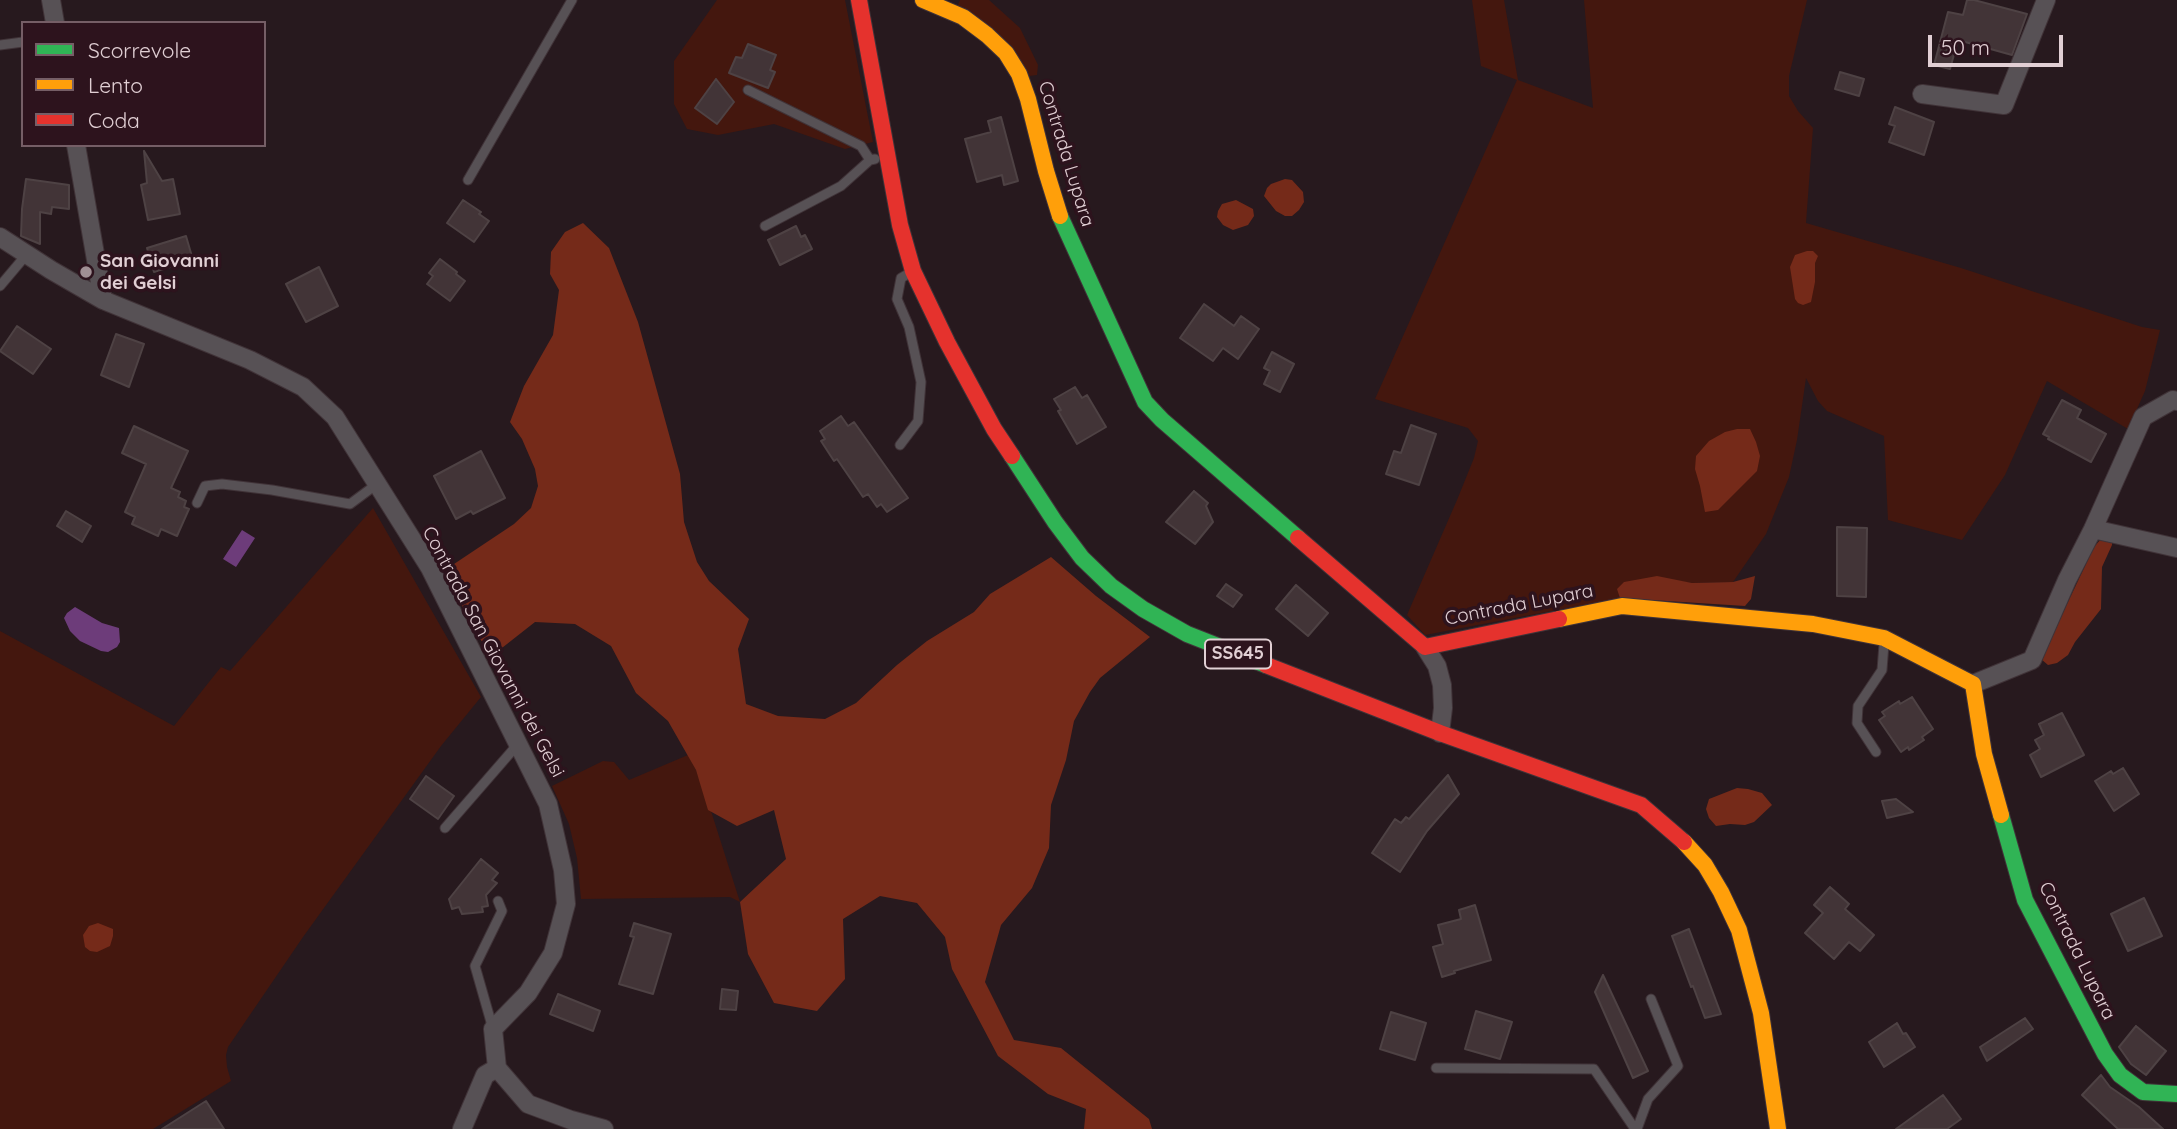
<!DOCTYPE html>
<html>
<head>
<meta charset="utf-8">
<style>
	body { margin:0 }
	#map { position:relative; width:2177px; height:1129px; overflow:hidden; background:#27191e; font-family:Quicksand,sans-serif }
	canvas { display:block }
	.legend { position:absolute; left:21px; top:21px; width:245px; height:126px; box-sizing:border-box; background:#2d131d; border:2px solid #755e66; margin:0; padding:9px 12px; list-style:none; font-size:21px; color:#e1cfd4 }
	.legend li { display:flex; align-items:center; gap:14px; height:35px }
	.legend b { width:35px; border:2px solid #755e66 }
	.scale { position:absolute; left:1928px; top:35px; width:135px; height:32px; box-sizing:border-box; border:4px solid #e1cfd4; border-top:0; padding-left:9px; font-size:21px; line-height:24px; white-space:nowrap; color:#e1cfd4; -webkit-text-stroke:5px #2d131d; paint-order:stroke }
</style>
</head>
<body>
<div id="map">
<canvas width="2177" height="1129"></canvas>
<ul class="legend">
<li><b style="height:9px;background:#30b455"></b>Scorrevole</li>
<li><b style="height:9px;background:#ff9f0a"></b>Lento</li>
<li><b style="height:9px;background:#e5322d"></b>Coda</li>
</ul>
<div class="scale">50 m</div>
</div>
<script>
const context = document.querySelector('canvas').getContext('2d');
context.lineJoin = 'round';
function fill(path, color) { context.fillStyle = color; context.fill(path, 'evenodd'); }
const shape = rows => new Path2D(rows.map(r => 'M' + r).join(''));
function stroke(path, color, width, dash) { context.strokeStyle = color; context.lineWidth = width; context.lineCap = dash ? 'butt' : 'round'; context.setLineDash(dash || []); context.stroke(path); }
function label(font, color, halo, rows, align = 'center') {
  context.font = font + ' Quicksand,sans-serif'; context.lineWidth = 7; context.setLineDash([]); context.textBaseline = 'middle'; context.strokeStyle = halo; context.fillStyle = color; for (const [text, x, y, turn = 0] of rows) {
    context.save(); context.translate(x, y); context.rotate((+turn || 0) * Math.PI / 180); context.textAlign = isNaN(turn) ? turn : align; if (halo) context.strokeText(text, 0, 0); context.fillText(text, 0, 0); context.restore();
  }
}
fill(shape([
	[717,0,845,0,873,142,845,149,774,124,718,135,687,129,674,104,674,61],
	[960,0,989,0,1020,28,1038,65,1037,75,1029,76,957,7],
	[1472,0,1504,0,1518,80,1593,108,1584,0,1807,0,1789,76,1789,96,1798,111,1813,128,1806,223,1961,268,2142,327,2160,330,2145,391,2128,429,2047,381,2005,475,1962,540,1888,520,1884,436,1827,411,1818,401,1806,378,1797,440,1789,477,1766,534,1733,582,1692,583,1677,581,1620,598,1425,635,1407,615,1457,500,1474,458,1478,441,1468,428,1375,399,1517,80,1481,66],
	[373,508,481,697,441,746,303,937,228,1047,226,1055,227,1067,231,1081,153,1129,0,1129,0,631,174,726,221,667,230,671],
	[688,755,696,770,711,811,740,902,730,897,581,899,577,858,569,824,552,786,603,761,614,762,629,780]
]), '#44170e');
fill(shape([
	[1285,179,1292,180,1303,192,1304,202,1299,210,1292,216,1285,216,1276,211,1264,196,1267,188,1271,184],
	[1236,200,1253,209,1254,216,1248,225,1233,230,1223,225,1217,217,1218,211,1222,204],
	[583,223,609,248,638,322,680,474,684,522,697,562,709,581,749,619,738,649,746,704,778,716,825,719,856,703,897,665,927,641,974,612,990,594,1051,557,1096,596,1150,637,1100,678,1090,692,1074,721,1066,760,1051,805,1049,848,1032,888,1001,925,985,982,1014,1040,1061,1048,1149,1119,1152,1129,1084,1129,1086,1109,1048,1094,998,1056,952,969,945,937,917,903,880,896,843,919,845,979,817,1011,774,1003,748,954,740,902,786,859,774,810,737,826,708,810,696,770,668,721,636,693,611,646,575,624,535,622,493,655,475,633,445,570,514,524,531,508,538,486,535,469,522,439,510,422,524,386,553,335,559,290,550,274,551,252,565,232],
	[1807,251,1813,251,1818,256,1815,263,1815,282,1811,302,1803,305,1798,303,1795,299,1790,267,1795,255],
	[1737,429,1750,429,1756,442,1760,456,1757,471,1718,510,1705,512,1700,486,1695,469,1696,456,1709,441,1725,432],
	[2112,538,2112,545,2102,567,2101,609,2075,642,2068,655,2057,663,2048,665,2041,659,2094,547,2101,539],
	[1657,576,1692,583,1733,582,1755,576,1751,599,1745,606,1620,598,1617,589,1624,582],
	[1737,788,1748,789,1762,793,1772,805,1754,822,1745,825,1730,824,1716,826,1709,818,1706,809,1709,799],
	[98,923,113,929,113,936,110,946,97,952,90,951,85,947,83,935,89,926]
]), '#752a19');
fill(shape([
	[242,530,255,538,236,567,223,559],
	[75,607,102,623,119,628,120,642,117,647,108,652,101,651,80,641,70,631,64,618,67,613]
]), '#6d3c7a');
const building = shape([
	[1967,0,1974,0,2027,14,2012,55,1958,40,1950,69,1934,65,1948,12,1963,15,1967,0],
	[748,44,776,55,770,70,775,72,768,88,729,73,736,57,742,58,748,44],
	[1840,72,1864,79,1859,96,1835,89,1840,72],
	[716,79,734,102,717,124,695,108,716,79],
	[1895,107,1934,122,1924,155,1889,142,1895,126,1889,124,1895,107],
	[1001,117,1018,181,1004,185,1002,175,977,182,965,139,991,132,988,121,1001,117],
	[144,151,162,181,173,179,180,214,148,220,141,185,147,183,144,151],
	[26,179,69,185,69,209,52,207,51,214,40,212,40,244,21,236,22,209,26,179],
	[463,200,481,212,479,214,489,221,474,242,447,223,463,200],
	[796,226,801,237,805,235,812,249,780,265,768,240,796,226],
	[186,236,193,260,154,272,147,248,186,236],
	[440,259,457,272,456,274,465,281,450,301,427,284,433,276,429,273,440,259],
	[319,267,338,306,306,322,286,284,319,267],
	[1204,304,1234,326,1241,316,1259,329,1238,359,1223,348,1213,361,1180,338,1204,304],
	[17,326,51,349,33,374,0,351,17,326],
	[116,334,144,344,129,387,101,375,116,334],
	[1272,352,1294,364,1280,392,1264,384,1270,371,1264,368,1272,352],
	[1075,387,1082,398,1087,395,1106,427,1077,444,1058,411,1061,410,1054,399,1075,387],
	[2062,400,2081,410,2077,418,2106,434,2091,462,2048,439,2049,437,2043,434,2062,400],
	[841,416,848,426,854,422,908,498,887,512,881,504,877,507,868,494,863,497,837,459,834,461,821,441,825,439,820,431,841,416],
	[1411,425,1436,434,1419,485,1386,474,1394,451,1401,453,1411,425],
	[134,426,188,451,171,488,180,492,178,497,186,501,184,507,189,509,177,536,161,529,158,536,132,524,135,517,125,512,146,464,122,453,134,426],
	[481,451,505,498,473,514,471,511,456,519,434,476,481,451],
	[1194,491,1208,503,1206,506,1213,522,1195,544,1166,522,1194,491],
	[66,511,91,526,82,542,57,526,66,511],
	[1837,527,1867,528,1866,597,1837,596,1837,527],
	[1226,584,1242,595,1233,607,1217,596,1226,584],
	[1296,585,1328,613,1308,636,1276,609,1296,585],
	[1912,697,1933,729,1922,737,1924,740,1909,750,1908,747,1901,752,1879,720,1885,716,1882,712,1899,701,1900,704,1912,697],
	[2062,713,2084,755,2041,777,2030,755,2040,749,2035,740,2044,735,2039,724,2062,713],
	[2123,768,2139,794,2114,811,2095,781,2111,771,2113,774,2123,768],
	[1448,775,1459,794,1427,831,1400,872,1372,853,1395,819,1401,823,1406,817,1409,819,1448,775],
	[426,776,454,796,438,819,410,799,426,776],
	[1896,799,1913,812,1887,818,1882,801,1896,799],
	[481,859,498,873,492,880,497,883,486,895,488,906,482,907,483,912,462,914,459,907,452,909,449,899,481,859],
	[1830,887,1849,904,1845,909,1874,935,1860,951,1849,942,1834,959,1805,933,1823,913,1814,905,1830,887],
	[2144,898,2162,936,2128,951,2111,914,2144,898],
	[1475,905,1491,960,1454,971,1455,973,1442,977,1433,947,1443,944,1438,925,1461,919,1459,910,1475,905],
	[634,923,671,934,653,994,619,984,634,937,630,936,634,923],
	[1689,929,1721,1014,1705,1018,1693,986,1691,987,1672,936,1689,929],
	[1603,975,1648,1071,1633,1078,1595,992,1603,975],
	[722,989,738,991,736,1010,720,1009,722,989],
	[558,994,600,1011,593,1031,550,1014,558,994],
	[1476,1011,1512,1022,1500,1059,1465,1049,1476,1011],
	[1391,1012,1426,1023,1415,1060,1380,1049,1391,1012],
	[2025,1018,2033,1029,1987,1061,1980,1047,2025,1018],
	[1897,1023,1903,1034,1906,1033,1915,1047,1884,1067,1869,1042,1897,1023],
	[2136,1026,2166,1051,2146,1075,2131,1064,2119,1047,2136,1026],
	[2101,1075,2110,1087,2139,1107,2163,1129,2118,1129,2082,1095,2101,1075],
	[1943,1095,1961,1119,1947,1129,1896,1129,1943,1095],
	[206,1101,224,1129,162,1129,206,1101]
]);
fill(building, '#423437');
stroke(building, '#4e4244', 2);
const lane = shape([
	[0,45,23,42],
	[748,90,861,146,870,160],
	[468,180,572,0],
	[765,226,841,186,870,160,875,159],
	[0,286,27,254],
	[900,445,918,421,921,382,909,327,897,299,901,278,908,274],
	[197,503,205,486,222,484,272,490,350,504,377,484],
	[1876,752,1857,723,1858,706,1882,670,1884,644],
	[445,828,518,744],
	[493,1029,475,966,502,911,498,901],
	[1436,1068,1594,1069,1635,1129],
	[1637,1129,1648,1099,1678,1066,1651,999]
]);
const street = shape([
	[51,0,55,23],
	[1922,94,2004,105,2046,0],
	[76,145,103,300],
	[0,237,51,270,103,300,250,360,303,387,335,417,430,568,548,804,563,870,566,904,553,953,528,993,493,1029,497,1068,485,1075,462,1129],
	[2093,529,2177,548],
	[1425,647,1437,666,1442,685,1443,708,1440,733],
	[1973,684,2032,660,2067,580,2093,529,2143,417,2173,400,2177,401],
	[497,1068,528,1104,571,1120,604,1129]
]);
const fast = shape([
	[1060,216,1145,402,1162,420,1298,538],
	[1012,456,1055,522,1082,558,1111,586,1143,609,1187,634,1266,665],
	[2001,815,2025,900,2105,1054,2120,1075,2143,1092,2177,1094]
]);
const slow = shape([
	[923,0,963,17,987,35,1006,53,1019,74,1028,99,1046,171,1060,216],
	[1559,619,1622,606,1813,624,1884,638,1973,684,1984,754,2001,815],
	[1684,842,1705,865,1721,892,1739,930,1761,1013,1778,1129]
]);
const jam = shape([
	[859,0,900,225,913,271,947,342,994,429,1012,456],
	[1298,538,1425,647,1559,619],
	[1266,665,1440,733,1641,805,1684,842]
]);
stroke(lane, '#403338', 11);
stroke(street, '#403338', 20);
stroke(fast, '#403338', 18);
stroke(slow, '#403338', 18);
stroke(jam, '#403338', 18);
stroke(lane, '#575155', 9);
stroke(street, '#575155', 18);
stroke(fast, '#30b455', 16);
stroke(slow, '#ff9f0a', 16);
stroke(jam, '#e5322d', 16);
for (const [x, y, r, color] of [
	[86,272,7,"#a08f94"]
]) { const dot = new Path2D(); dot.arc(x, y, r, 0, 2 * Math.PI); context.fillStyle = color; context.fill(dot); stroke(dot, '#2d131d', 2.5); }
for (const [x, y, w] of [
	[1238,654,66]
]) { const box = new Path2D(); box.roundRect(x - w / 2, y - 14.5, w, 29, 5); context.fillStyle = '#2d131d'; context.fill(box); stroke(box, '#e1cfd4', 2); }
label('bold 18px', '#e1cfd4', null, [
	["SS645",1238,654]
]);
label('19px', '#e1cfd4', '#2d131d', [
	["Contrada Lupara",1066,154,73],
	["Contrada Lupara",1519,605,-11],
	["Contrada San Giovanni dei Gelsi",493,652,62],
	["Contrada Lupara",2077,951,64]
]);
label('bold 19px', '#e1cfd4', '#2d131d', [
	["San Giovanni",100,261],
	["dei Gelsi",100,283]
], 'left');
</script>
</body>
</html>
